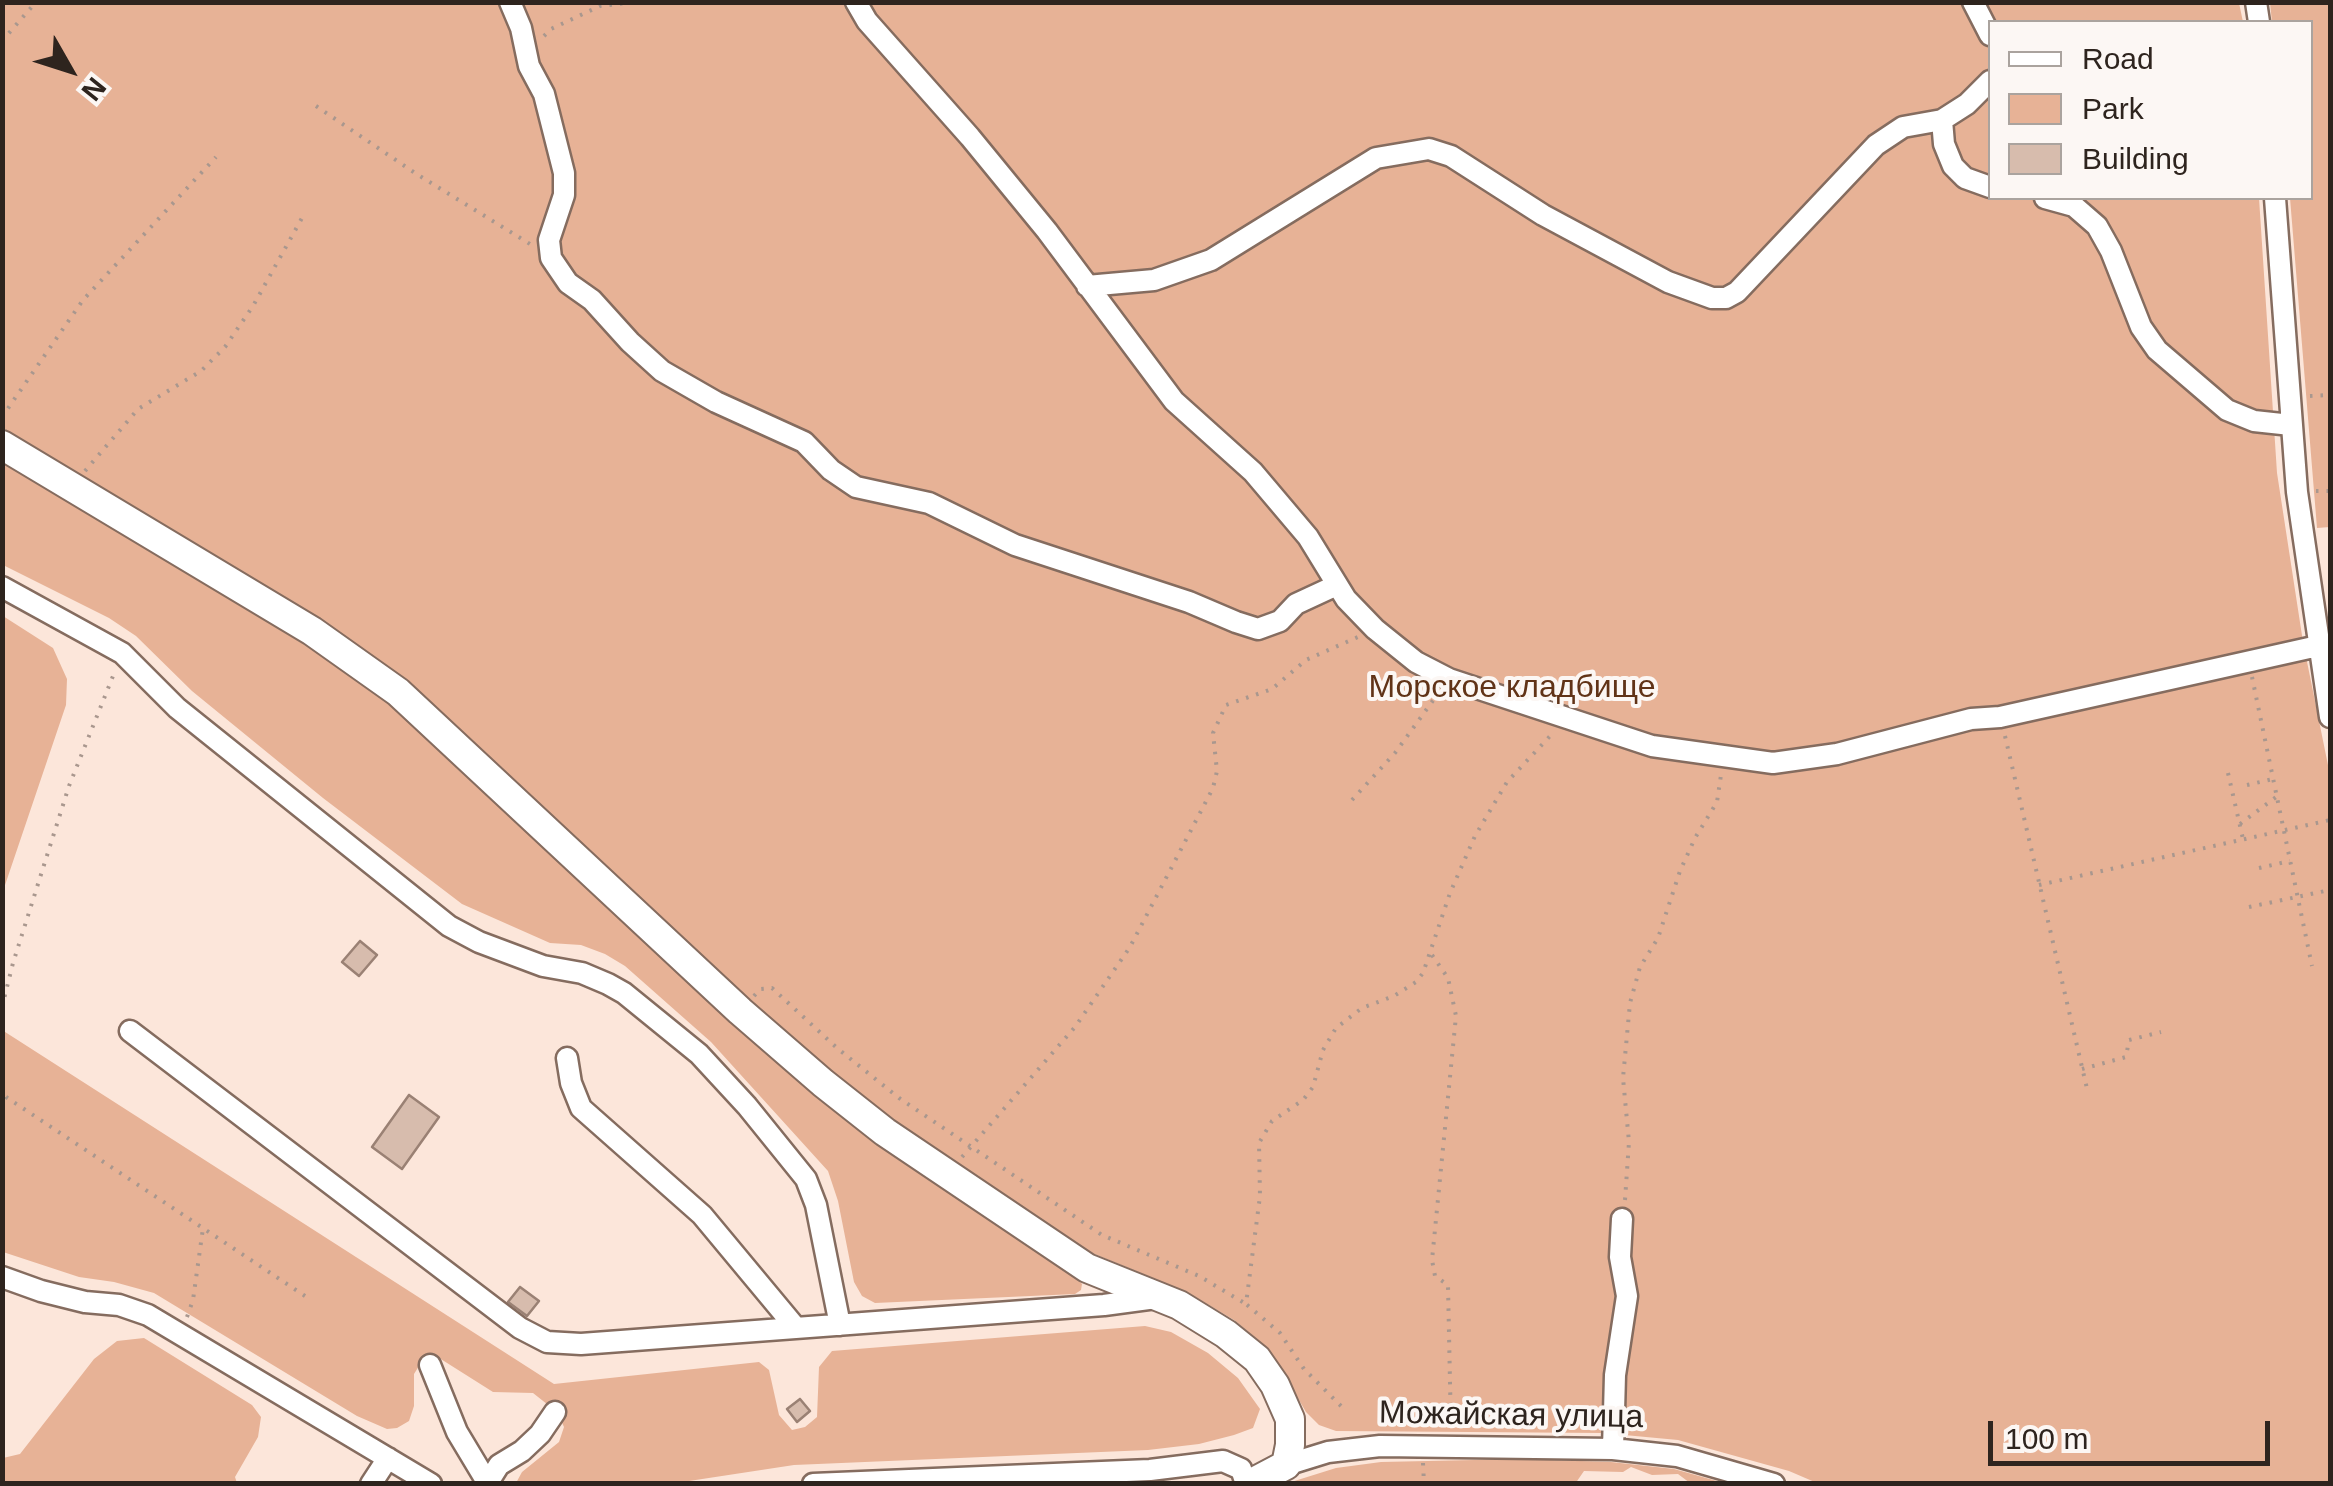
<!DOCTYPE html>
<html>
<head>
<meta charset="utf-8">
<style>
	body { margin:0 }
	#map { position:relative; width:2333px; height:1486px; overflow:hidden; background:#fce6da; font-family:Helvetica,sans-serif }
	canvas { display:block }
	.frame { position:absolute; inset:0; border:5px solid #2e241e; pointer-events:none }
	.legend { position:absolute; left:1988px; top:20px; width:325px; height:180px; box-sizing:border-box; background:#fcf7f4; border:2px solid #aaa39e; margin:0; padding:12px 18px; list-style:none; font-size:30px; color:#2e241e }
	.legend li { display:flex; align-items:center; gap:20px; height:50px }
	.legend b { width:50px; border:2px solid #aaa39e }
	.north { position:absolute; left:20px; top:20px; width:100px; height:100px; -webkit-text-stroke:8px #fcf7f4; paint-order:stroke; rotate:129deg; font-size:28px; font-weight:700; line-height:40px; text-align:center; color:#2e241e }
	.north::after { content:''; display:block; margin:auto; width:35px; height:45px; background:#2e241e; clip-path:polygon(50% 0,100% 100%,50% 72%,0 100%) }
	.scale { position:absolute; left:1988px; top:1421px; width:282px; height:45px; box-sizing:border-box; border:5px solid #2e241e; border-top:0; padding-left:12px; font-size:30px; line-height:35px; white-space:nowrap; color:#2e241e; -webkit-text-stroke:8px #fcf7f4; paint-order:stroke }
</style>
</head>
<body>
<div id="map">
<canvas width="2333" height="1486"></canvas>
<div class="frame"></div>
<ul class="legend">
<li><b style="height:12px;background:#fff"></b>Road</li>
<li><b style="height:28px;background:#e7b296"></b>Park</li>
<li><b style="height:28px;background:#d7bcad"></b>Building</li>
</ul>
<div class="north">N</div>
<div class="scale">100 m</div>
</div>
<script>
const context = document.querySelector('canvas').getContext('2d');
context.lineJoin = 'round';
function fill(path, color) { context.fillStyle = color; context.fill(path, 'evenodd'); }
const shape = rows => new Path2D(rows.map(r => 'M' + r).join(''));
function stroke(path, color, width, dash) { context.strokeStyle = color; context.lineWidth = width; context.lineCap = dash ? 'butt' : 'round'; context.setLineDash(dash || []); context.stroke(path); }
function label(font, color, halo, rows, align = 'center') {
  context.font = font + ' Helvetica,sans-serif'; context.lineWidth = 8; context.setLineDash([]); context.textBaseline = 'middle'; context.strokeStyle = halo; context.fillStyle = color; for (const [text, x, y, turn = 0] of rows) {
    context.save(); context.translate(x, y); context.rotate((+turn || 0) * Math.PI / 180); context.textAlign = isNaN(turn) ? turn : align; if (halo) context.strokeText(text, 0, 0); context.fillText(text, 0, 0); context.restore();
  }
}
fill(shape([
	[3,3,2239,3,2243,22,1990,22,1990,198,2259,198,2277,473,2303,642,2330,775,2330,1483,1817,1483,1789,1471,1678,1440,1603,1433,1336,1431,1319,1425,1306,1412,1269,1349,1234,1320,1187,1292,1092,1253,945,1158,824,1068,406,680,317,617,3,428],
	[2270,3,2330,3,2330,527,2317,528,2290,198,2310,198,2310,22,2272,22],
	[2,461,305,642,390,703,732,1022,815,1094,941,1188,1075,1276,1082,1284,1081,1290,1075,1294,875,1303,862,1296,854,1282,838,1201,828,1171,711,1042,625,966,605,954,581,945,550,943,462,904,323,798,192,691,136,636,109,618,3,565],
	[3,616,53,648,67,679,66,705,3,891],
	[2,1030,554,1384,759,1362,769,1370,779,1415,792,1430,805,1427,817,1417,819,1367,832,1351,1145,1326,1171,1332,1208,1353,1238,1378,1260,1409,1253,1428,1234,1435,1199,1444,1148,1450,794,1465,676,1483,516,1483,522,1472,559,1442,564,1427,557,1412,533,1393,493,1392,436,1356,424,1358,414,1374,414,1406,409,1421,397,1428,387,1429,357,1416,154,1293,114,1282,79,1277,3,1252],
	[144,1338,252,1405,261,1417,258,1437,235,1477,237,1483,3,1483,3,1458,20,1454,94,1359,117,1341],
	[1521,1459,1611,1462,1674,1469,1724,1483,1690,1483,1678,1474,1652,1475,1631,1467,1623,1472,1584,1471,1575,1484,1288,1483,1336,1468,1381,1462]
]), '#e7b296');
const building = shape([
	[360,941,377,955,359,976,342,962,360,941],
	[409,1095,439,1117,402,1169,372,1147,409,1095],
	[520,1287,539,1301,527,1316,508,1302,520,1287],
	[800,1399,810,1411,797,1422,787,1409,800,1399]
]);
fill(building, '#d7bcad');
stroke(building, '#9a8174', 2.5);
const minor = shape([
	[510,2,521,28,529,66,544,94,564,173,564,195,549,240,551,258,568,283,592,300,630,342,662,371,716,402,804,442,831,470,856,487,929,503,1015,545,1189,602,1236,622,1258,629,1280,621,1296,604,1337,585],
	[856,2,867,21,970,137,1047,231,1174,401,1253,472,1308,537,1346,599,1375,629,1416,662,1449,679,1652,746,1773,763,1837,754,1971,719,2000,717,2318,646],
	[1973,2,1990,35],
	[2256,2,2259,22],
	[1942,120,1944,144,1953,166,1965,178,1990,187],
	[2045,198,2074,206,2097,226,2111,251,2141,327,2157,350,2227,410,2254,421,2291,425],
	[2275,198,2297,492,2330,717],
	[1087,286,1154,280,1211,260,1376,158,1429,149,1451,156,1543,215,1668,282,1712,298,1726,298,1737,292,1876,145,1903,127,1942,120,1967,104,1990,81],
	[2,587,122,653,177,708,449,926,479,942,543,966,582,973,608,984,624,993,699,1054,747,1106,806,1179,816,1205,840,1325],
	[130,1031,520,1328,547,1342,581,1344,1104,1305,1156,1298],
	[567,1058,571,1083,581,1108,702,1215,796,1328],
	[2,1277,41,1291,85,1302,119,1305,148,1315,431,1484],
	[430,1365,457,1432,487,1482],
	[1613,1449,1615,1375,1627,1296,1620,1257,1622,1219],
	[1286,1465,1328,1452,1380,1446,1613,1449,1677,1456,1774,1484],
	[371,1484,388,1458],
	[487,1484,499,1465,522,1451,540,1434,555,1412],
	[813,1484,1150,1470,1223,1461,1241,1469,1246,1484]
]);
const major = shape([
	[2,445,312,631,398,692,740,1011,823,1083,885,1132,1087,1268,1179,1305,1226,1334,1257,1359,1275,1385,1290,1419,1290,1445,1286,1465,1250,1484]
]);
stroke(minor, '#856c5f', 25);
stroke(major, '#856c5f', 32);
stroke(shape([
	[544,36,551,29,600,6,636,2],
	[2,41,36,2],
	[316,106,415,173,530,244],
	[2310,396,2330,395],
	[2,417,83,300,216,157],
	[85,471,138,409,201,371,225,347,253,306,302,218],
	[2316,491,2330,491],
	[2252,677,2312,966],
	[2005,736,2088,1093],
	[2228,773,2243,839],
	[2247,785,2273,779],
	[1352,800,1395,753,1437,695],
	[2240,824,2276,797],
	[2259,868,2290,861],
	[2039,885,2330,820],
	[2249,907,2330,890],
	[1432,955,1448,978,1456,1016,1432,1260,1435,1276,1448,1285,1451,1430],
	[754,996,760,989,772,988,837,1048,899,1098,1102,1235,1199,1276,1246,1304],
	[2,1007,13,963,69,786,115,671],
	[2082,1069,2126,1057,2129,1040,2161,1032],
	[2,1087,6,1097,305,1296],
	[962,1157,1075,1027,1130,947,1213,788,1217,771,1213,733,1226,705,1272,689,1306,660,1358,637],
	[1625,1200,1629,1142,1623,1078,1630,1003,1640,967,1658,938,1680,871,1695,838,1717,802,1721,775],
	[187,1317,193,1300,203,1228],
	[1341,1406,1304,1369,1280,1333,1246,1304,1260,1196,1259,1143,1272,1121,1303,1100,1313,1087,1323,1050,1336,1028,1362,1008,1394,996,1416,982,1423,973,1450,893,1475,836,1507,782,1552,734],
	[1423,1463,1424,1484]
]), '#a9978e', 4, [2.5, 8]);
stroke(minor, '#fff', 20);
stroke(major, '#fff', 28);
label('32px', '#613317', '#fcf7f4', [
	["Морское кладбище",1512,688]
]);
label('32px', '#2e241e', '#fcf7f4', [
	["Можайская улица",1511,1416,1]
]);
</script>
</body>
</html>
